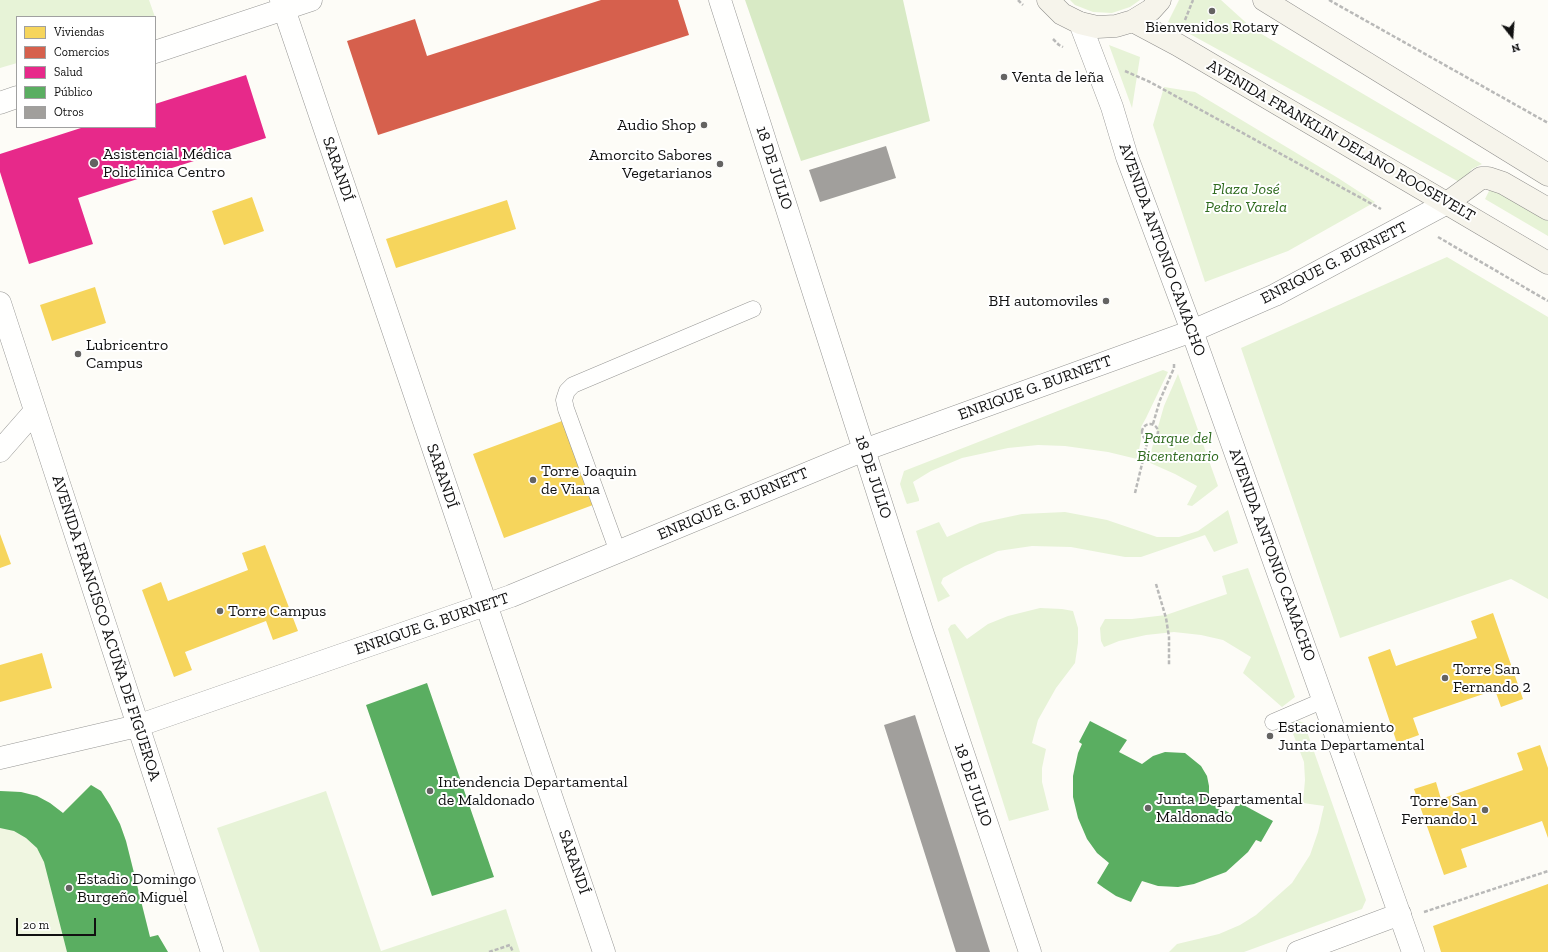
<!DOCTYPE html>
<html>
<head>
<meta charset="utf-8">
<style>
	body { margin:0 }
	#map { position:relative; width:1548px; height:952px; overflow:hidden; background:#fdfcf7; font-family:"Zilla Slab",serif }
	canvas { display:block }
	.legend { position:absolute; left:16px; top:16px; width:140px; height:112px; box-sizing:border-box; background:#fff; border:1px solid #a0a0a0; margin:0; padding:5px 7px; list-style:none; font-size:12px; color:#111 }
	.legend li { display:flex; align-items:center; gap:8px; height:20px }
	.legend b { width:20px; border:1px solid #a0a0a0 }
	.north { position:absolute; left:1492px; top:16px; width:40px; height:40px; -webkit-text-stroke:3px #fff; paint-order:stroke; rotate:163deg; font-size:11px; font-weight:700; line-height:16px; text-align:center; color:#111 }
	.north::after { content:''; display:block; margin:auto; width:14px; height:18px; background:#111; clip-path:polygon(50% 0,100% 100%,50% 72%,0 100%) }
	.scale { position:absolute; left:16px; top:918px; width:80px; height:18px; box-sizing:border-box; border:2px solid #111; border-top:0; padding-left:5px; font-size:12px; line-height:14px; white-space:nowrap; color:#111; -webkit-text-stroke:3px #fff; paint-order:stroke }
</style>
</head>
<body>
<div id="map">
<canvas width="1548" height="952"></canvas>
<ul class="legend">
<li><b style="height:11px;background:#f6d55c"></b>Viviendas</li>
<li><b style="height:11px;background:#d6604d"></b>Comercios</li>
<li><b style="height:11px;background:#e7298a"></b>Salud</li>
<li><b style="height:11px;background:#5aae61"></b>Público</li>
<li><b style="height:11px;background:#a19f9c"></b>Otros</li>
</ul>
<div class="north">N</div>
<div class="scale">20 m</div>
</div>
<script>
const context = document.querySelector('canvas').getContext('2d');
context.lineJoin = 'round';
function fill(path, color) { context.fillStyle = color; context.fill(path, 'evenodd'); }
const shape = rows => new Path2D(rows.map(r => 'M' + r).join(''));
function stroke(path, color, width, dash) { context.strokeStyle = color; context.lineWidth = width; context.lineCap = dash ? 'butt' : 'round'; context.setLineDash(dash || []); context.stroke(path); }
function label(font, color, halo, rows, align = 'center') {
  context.font = font + ' "Zilla Slab",serif'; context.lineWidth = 4; context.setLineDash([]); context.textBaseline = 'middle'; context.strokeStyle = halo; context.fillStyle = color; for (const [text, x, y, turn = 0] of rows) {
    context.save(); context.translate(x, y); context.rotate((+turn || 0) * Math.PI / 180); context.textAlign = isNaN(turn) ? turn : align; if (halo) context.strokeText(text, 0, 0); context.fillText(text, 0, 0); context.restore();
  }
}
fill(shape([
	[0,0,149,0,155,17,17,17,17,63,0,68],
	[1070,0,1140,0,1130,7,1112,13,1093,12,1075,5],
	[1179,0,1221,0,1253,29,1482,164,1472,169,1461,183,1168,22],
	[1109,45,1140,57,1132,108],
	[1164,87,1195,92,1338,178,1375,202,1288,251,1205,282,1153,125],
	[1490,189,1495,189,1548,221,1548,236,1485,199],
	[1447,257,1548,317,1548,599,1511,579,1340,638,1241,348],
	[1163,370,1168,372,1146,418,1141,427,1141,440,1137,459,1108,452,1065,446,1038,445,1008,448,962,458,931,471,913,482,919,499,919,501,907,504,906,502,900,484,904,471],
	[1178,374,1218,486,1192,506,1187,505,1197,486,1175,474,1148,462,1164,406],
	[1228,510,1238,543,1214,552,1205,535,1141,557,1125,557,1071,547,1032,546,998,551,965,566,943,578,941,583,950,596,938,602,916,531,939,522,947,537,980,523,1022,514,1065,512,1107,520,1157,537,1179,537,1198,531],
	[1248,568,1295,697,1282,707,1243,673,1251,657,1223,640,1201,635,1174,632,1146,635,1119,641,1104,647,1101,641,1100,628,1105,619,1132,619,1166,615,1227,594,1222,576],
	[1040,608,1062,609,1073,611,1078,628,1078,643,1075,663,1056,688,1038,720,1032,743,1046,749,1042,768,1042,782,1049,810,1009,821,948,629,951,625,955,624,967,639,988,624,1008,616],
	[1296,720,1304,723,1366,900,1362,909,1244,952,1169,952,1177,944,1219,934,1240,925,1256,915,1292,883,1310,855,1318,832,1324,806,1303,803,1305,780,1304,762,1290,726,1292,722],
	[326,791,381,951,506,909,520,952,260,952,217,828]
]), '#e7f3d7');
fill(shape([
	[745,0,903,0,930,121,801,161]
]), '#d8eac5');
fill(shape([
	[91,785,101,791,110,805,120,824,126,841,150,937,158,935,168,952,0,952,0,791,21,792,37,796,50,803,63,813]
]), '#f0f6e1');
fill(shape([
	[252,197,264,231,224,245,212,211],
	[507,200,516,229,396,268,386,239],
	[95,287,106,323,52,341,40,305],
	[562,421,593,505,504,538,473,454],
	[0,534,11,564,0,568],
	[265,545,298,631,273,640,266,621,185,652,192,670,174,677,142,590,161,582,168,601,248,570,242,553],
	[1493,613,1523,699,1501,707,1495,690,1413,718,1419,735,1397,743,1368,657,1390,649,1396,666,1477,638,1471,621],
	[42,653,52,688,0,702,0,665],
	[1540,745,1548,768,1548,838,1542,821,1461,849,1467,867,1444,875,1414,789,1436,782,1441,799,1523,770,1517,753],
	[1548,884,1548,952,1441,952,1433,926]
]), '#f6d55c');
fill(shape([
	[601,0,678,0,689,35,378,135,347,41,415,19,427,56]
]), '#d6604d');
fill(shape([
	[246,75,266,138,78,198,93,244,29,264,0,172,0,154,84,127,155,127,155,104]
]), '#e7298a');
fill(shape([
	[427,683,494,877,432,896,366,705],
	[1090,721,1127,740,1119,752,1142,764,1153,756,1165,752,1185,753,1201,766,1207,776,1209,786,1209,801,1231,814,1238,802,1273,821,1261,842,1256,840,1248,852,1226,872,1194,884,1178,887,1158,886,1142,881,1131,902,1116,896,1104,888,1097,883,1109,863,1097,853,1087,839,1078,818,1073,797,1073,776,1078,753,1082,744,1079,742],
	[91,785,101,791,110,805,120,824,126,841,150,937,158,935,168,952,67,952,44,862,37,848,26,838,14,831,0,828,0,791,21,792,37,796,50,803,63,813]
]), '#5aae61');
fill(shape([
	[886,146,896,178,820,202,809,170],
	[915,715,990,952,956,952,884,725]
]), '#a19f9c');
const service = shape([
	[618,552,566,409,564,400,567,391,573,385,753,309],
	[1273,722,1324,700]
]);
const minor = shape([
	[720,0,922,631,1030,952],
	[1298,952,1400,914]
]);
const tertiary = shape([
	[281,0,604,952],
	[1080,23,1112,107,1127,157,1192,331,1413,952],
	[155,52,311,0],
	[0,103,17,97],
	[0,303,212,952],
	[0,451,35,411],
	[0,758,137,726,511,596,864,450,1192,331,1275,295,1447,203]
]);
const secondary = shape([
	[1048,0,1062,14,1080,23,1097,27,1116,26,1133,21,1151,10,1160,0],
	[1264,0,1548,175],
	[1133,21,1178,45,1548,263],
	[1447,203,1481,178,1488,178,1503,183,1548,209]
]);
stroke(service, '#979795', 17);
stroke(minor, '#979795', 23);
stroke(tertiary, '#979795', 23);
stroke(secondary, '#8e8d8b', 23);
stroke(shape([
	[1018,0,1023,5],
	[1329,0,1548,123],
	[1185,20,1193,0],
	[1053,39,1059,45,1063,47],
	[1125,71,1150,82,1381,209],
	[1438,237,1548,301],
	[1153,424,1160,400,1174,368,1174,363],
	'1142 432a8 8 0 1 1 16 0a8 8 0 1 1-16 0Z',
	[1135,493,1148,439],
	[1156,584,1166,618,1169,637,1169,666],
	[1424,912,1548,871],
	[489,952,510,945,513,952]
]), '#b9b9b8', 2.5, [4, 2]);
stroke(service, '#fffffe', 16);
stroke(minor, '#fffffe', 22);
stroke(tertiary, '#fffffe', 22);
stroke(secondary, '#f6f4eb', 22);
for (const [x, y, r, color] of [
	[1212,11,4,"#646362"],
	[1004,77,4,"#646362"],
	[704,125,4,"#646362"],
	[94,163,5,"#646362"],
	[720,164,4,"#646362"],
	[1106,301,4,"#646362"],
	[78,354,4,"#646362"],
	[533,480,4,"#646362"],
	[220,611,4,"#646362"],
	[1445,678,4,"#646362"],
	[1270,736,4,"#646362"],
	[430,791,4,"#646362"],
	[1148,808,4,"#646362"],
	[1485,810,4,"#646362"],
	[69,888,4,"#646362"]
]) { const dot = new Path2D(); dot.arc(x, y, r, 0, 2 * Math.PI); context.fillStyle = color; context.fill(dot); stroke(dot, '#fff', 1.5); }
label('16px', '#111', '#fff', [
	["Bienvenidos Rotary",1212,27,"center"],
	["Venta de leña",1012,77],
	["Audio Shop",696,125,"right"],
	["Asistencial Médica",103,154],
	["Policlínica Centro",103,172],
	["Amorcito Sabores",712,155,"right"],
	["Vegetarianos",712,173,"right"],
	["BH automoviles",1098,301,"right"],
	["Lubricentro",86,345],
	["Campus",86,363],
	["Torre Joaquin",541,471],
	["de Viana",541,489],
	["Torre Campus",228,611],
	["Torre San",1453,669],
	["Fernando 2",1453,687],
	["Estacionamiento",1278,727],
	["Junta Departamental",1278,745],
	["Intendencia Departamental",438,782],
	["de Maldonado",438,800],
	["Junta Departamental",1156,799],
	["Maldonado",1156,817],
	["Torre San",1477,801,"right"],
	["Fernando 1",1477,819,"right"],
	["Estadio Domingo",77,879],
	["Burgeño Miguel",77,897]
], 'left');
label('16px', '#111', '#fff', [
	["AVENIDA FRANKLIN DELANO ROOSEVELT",1341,141,30],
	["18 DE JULIO",774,168,72],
	["SARANDÍ",338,169,71],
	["AVENIDA ANTONIO CAMACHO",1162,250,70],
	["ENRIQUE G. BURNETT",1334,263,-27],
	["ENRIQUE G. BURNETT",1035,388,-20],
	["SARANDÍ",442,476,71],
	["18 DE JULIO",873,477,72],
	["ENRIQUE G. BURNETT",733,504,-23],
	["AVENIDA ANTONIO CAMACHO",1272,555,70],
	["ENRIQUE G. BURNETT",432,624,-19],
	["AVENIDA FRANCISCO ACUÑA DE FIGUEROA",106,628,72],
	["18 DE JULIO",973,785,71],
	["SARANDÍ",574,862,71]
]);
label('italic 16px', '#2f6b1f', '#fff', [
	["Plaza José",1246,189],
	["Pedro Varela",1246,207],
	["Parque del",1178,438],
	["Bicentenario",1178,456]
]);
</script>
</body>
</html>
